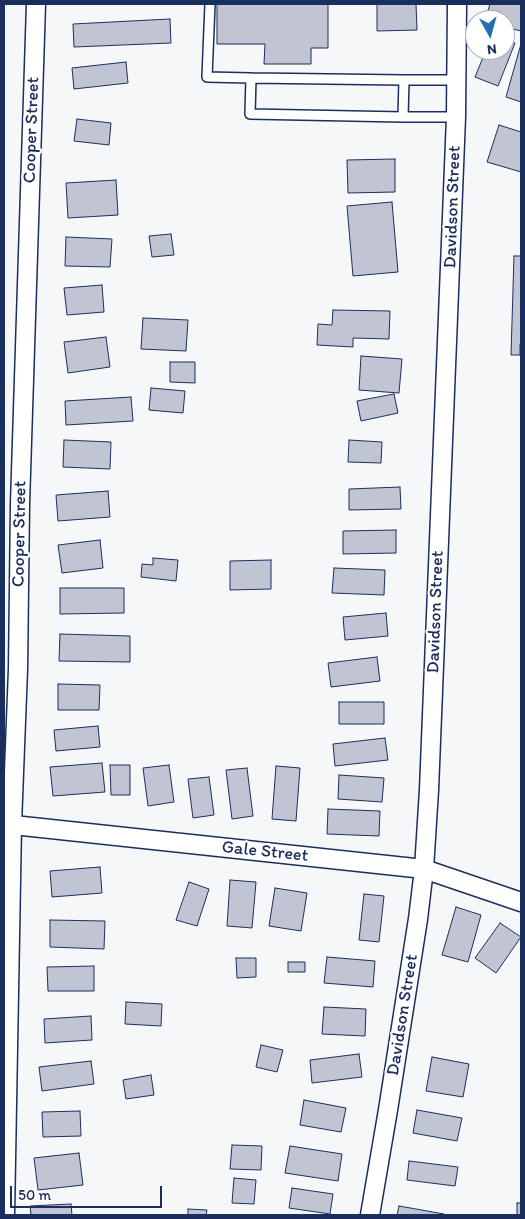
<!DOCTYPE html>
<html>
<head>
<meta charset="utf-8">
<style>
	body { margin:0 }
	#map { position:relative; width:525px; height:1219px; overflow:hidden; background:#f6f7f9; font-family:Itim,sans-serif }
	canvas { display:block }
	.frame { position:absolute; inset:0; border:5px solid #1b2f5e; pointer-events:none }
	.north { position:absolute; left:465px; top:10px; width:50px; height:50px; box-sizing:border-box; background:#fff; border:1px solid #a4acbf; border-radius:50%; rotate:173deg; font-size:14px; font-weight:700; line-height:20px; text-align:center; color:#1b2f5e }
	.north::after { content:''; display:block; margin:auto; width:18px; height:22px; background:#1f6fb2; clip-path:polygon(50% 0,100% 100%,50% 72%,0 100%) }
	.scale { position:absolute; left:10px; top:1186px; width:152px; height:22px; box-sizing:border-box; border:2px solid #1b2f5e; border-top:0; padding-left:6px; font-size:15px; line-height:18px; white-space:nowrap; color:#1b2f5e; -webkit-text-stroke:4px #fff; paint-order:stroke }
</style>
</head>
<body>
<div id="map">
<canvas width="525" height="1219"></canvas>
<div class="frame"></div>
<div class="north">N</div>
<div class="scale">50 m</div>
</div>
<script>
const context = document.querySelector('canvas').getContext('2d');
context.lineJoin = 'round';
function fill(path, color) { context.fillStyle = color; context.fill(path, 'evenodd'); }
const shape = rows => new Path2D(rows.map(r => 'M' + r).join(''));
function stroke(path, color, width, dash) { context.strokeStyle = color; context.lineWidth = width; context.lineCap = dash ? 'butt' : 'round'; context.setLineDash(dash || []); context.stroke(path); }
function label(font, color, halo, rows, align = 'center') {
  context.font = font + ' Itim,sans-serif'; context.lineWidth = 4.5; context.setLineDash([]); context.textBaseline = 'middle'; context.strokeStyle = halo; context.fillStyle = color; for (const [text, x, y, turn = 0] of rows) {
    context.save(); context.translate(x, y); context.rotate((+turn || 0) * Math.PI / 180); context.textAlign = isNaN(turn) ? turn : align; if (halo) context.strokeText(text, 0, 0); context.fillText(text, 0, 0); context.restore();
  }
}
const building = shape([
	[217,4,328,4,328,48,311,48,311,64,264,64,265,44,217,44,217,4],
	[377,4,416,4,417,30,377,31,377,4],
	[490,4,521,4,521,31,505,27,505,20,485,20,490,4],
	[170,19,171,43,74,47,73,24,170,19],
	[505,40,515,43,498,86,475,77,486,50,505,50,505,40],
	[521,44,521,102,506,97,521,44],
	[126,62,128,83,74,89,72,68,126,62],
	[77,119,111,123,109,145,74,141,77,119],
	[499,125,521,132,521,172,487,162,499,125],
	[395,159,395,192,348,193,347,160,395,159],
	[116,180,118,215,68,218,66,183,116,180],
	[392,202,398,272,353,276,347,206,392,202],
	[171,234,174,255,152,257,149,236,171,234],
	[66,237,112,239,110,267,65,266,66,237],
	[514,256,521,256,521,344,520,344,520,355,511,355,514,256],
	[102,285,104,312,67,315,64,288,102,285],
	[333,310,390,311,389,339,353,338,353,347,317,345,318,324,332,325,333,310],
	[143,318,188,320,186,351,141,349,143,318],
	[106,337,110,367,68,373,64,342,106,337],
	[361,356,402,359,399,393,359,390,361,356],
	[170,362,195,362,195,383,170,382,170,362],
	[151,388,185,391,183,413,149,410,151,388],
	[394,394,398,413,361,421,357,401,394,394],
	[131,397,133,421,66,425,65,401,131,397],
	[64,440,111,442,110,469,63,467,64,440],
	[349,440,382,442,381,463,348,462,349,440],
	[400,487,401,509,349,510,349,489,400,487],
	[108,491,110,517,58,521,56,495,108,491],
	[396,530,396,553,343,554,343,531,396,530],
	[100,540,103,568,62,573,58,545,100,540],
	[153,558,178,560,176,581,141,577,142,564,153,565,153,558],
	[271,560,271,589,230,590,230,561,271,560],
	[334,568,385,570,384,595,332,593,334,568],
	[60,588,124,588,124,613,60,614,60,588],
	[386,613,388,636,345,640,343,617,386,613],
	[60,634,130,636,130,662,59,661,60,634],
	[377,657,380,681,331,687,328,663,377,657],
	[58,684,100,685,99,710,58,710,58,684],
	[339,702,384,702,384,724,339,724,339,702],
	[98,726,100,747,56,751,54,730,98,726],
	[385,738,388,760,335,766,333,744,385,738],
	[102,763,105,792,53,796,50,767,102,763],
	[110,765,130,765,130,795,111,795,110,765],
	[169,765,174,802,148,806,143,768,169,765],
	[276,766,300,768,296,821,272,819,276,766],
	[247,768,253,816,232,819,226,770,247,768],
	[339,775,384,778,382,802,338,799,339,775],
	[209,777,214,815,193,818,188,779,209,777],
	[328,809,380,811,379,836,327,834,328,809],
	[100,867,102,893,52,897,50,871,100,867],
	[230,880,256,882,252,928,227,926,230,880],
	[189,882,209,889,197,926,176,920,189,882],
	[275,888,307,893,301,931,269,926,275,888],
	[364,894,384,896,379,942,359,940,364,894],
	[456,907,481,915,468,962,442,955,456,907],
	[50,920,105,921,104,949,50,947,50,920],
	[500,923,521,937,496,973,475,958,500,923],
	[327,957,375,961,373,987,324,983,327,957],
	[236,958,256,958,256,977,237,978,236,958],
	[288,962,305,962,305,972,288,972,288,962],
	[94,966,94,991,48,991,47,967,94,966],
	[126,1002,162,1004,161,1026,125,1024,126,1002],
	[324,1007,366,1009,365,1036,322,1034,324,1007],
	[91,1016,92,1040,45,1043,44,1019,91,1016],
	[261,1045,283,1050,277,1072,256,1067,261,1045],
	[359,1054,362,1077,312,1083,310,1060,359,1054],
	[432,1057,469,1064,463,1097,426,1091,432,1057],
	[91,1061,94,1084,42,1091,39,1067,91,1061],
	[151,1075,154,1095,126,1099,123,1080,151,1075],
	[304,1100,346,1108,341,1132,300,1125,304,1100],
	[417,1110,462,1118,457,1141,413,1133,417,1110],
	[80,1111,81,1136,43,1137,42,1112,80,1111],
	[232,1145,262,1146,261,1170,230,1169,232,1145],
	[290,1146,342,1154,338,1181,285,1173,290,1146],
	[79,1153,83,1185,38,1190,34,1158,79,1153],
	[409,1161,458,1167,455,1186,407,1180,409,1161],
	[234,1178,256,1180,254,1204,232,1203,234,1178],
	[292,1188,333,1194,330,1214,289,1208,292,1188],
	[517,1203,521,1203,521,1215,517,1215,517,1203],
	[71,1204,72,1215,31,1215,30,1206,71,1204],
	[399,1206,444,1214,444,1215,397,1215,399,1206],
	[188,1209,207,1210,206,1215,188,1215,188,1209]
]);
fill(building, '#c0c4d3');
stroke(building, '#1b2f5e', 1);
const lane = shape([
	[210,4,207,77,251,78,404,80,403,117,250,114,251,78],
	[404,80,456,80],
	[403,117,456,117]
]);
const street = shape([
	[4,824,424,869,521,902],
	[5,1215,12,824,18,669,20,504,36,4],
	[370,1215,388,1110,418,919,424,869,429,790,456,117,457,4]
]);
stroke(lane, '#1b2f5e', 12);
stroke(street, '#1b2f5e', 21);
stroke(lane, '#fff', 9);
stroke(street, '#fff', 18);
label('18px', '#1b2f5e', '#fff', [
	["Cooper Street",32,130,-88],
	["Davidson Street",453,207,-88],
	["Cooper Street",20,534,-89],
	["Davidson Street",436,612,-88],
	["Gale Street",265,852,6],
	["Davidson Street",403,1015,-81]
]);
</script>
</body>
</html>
